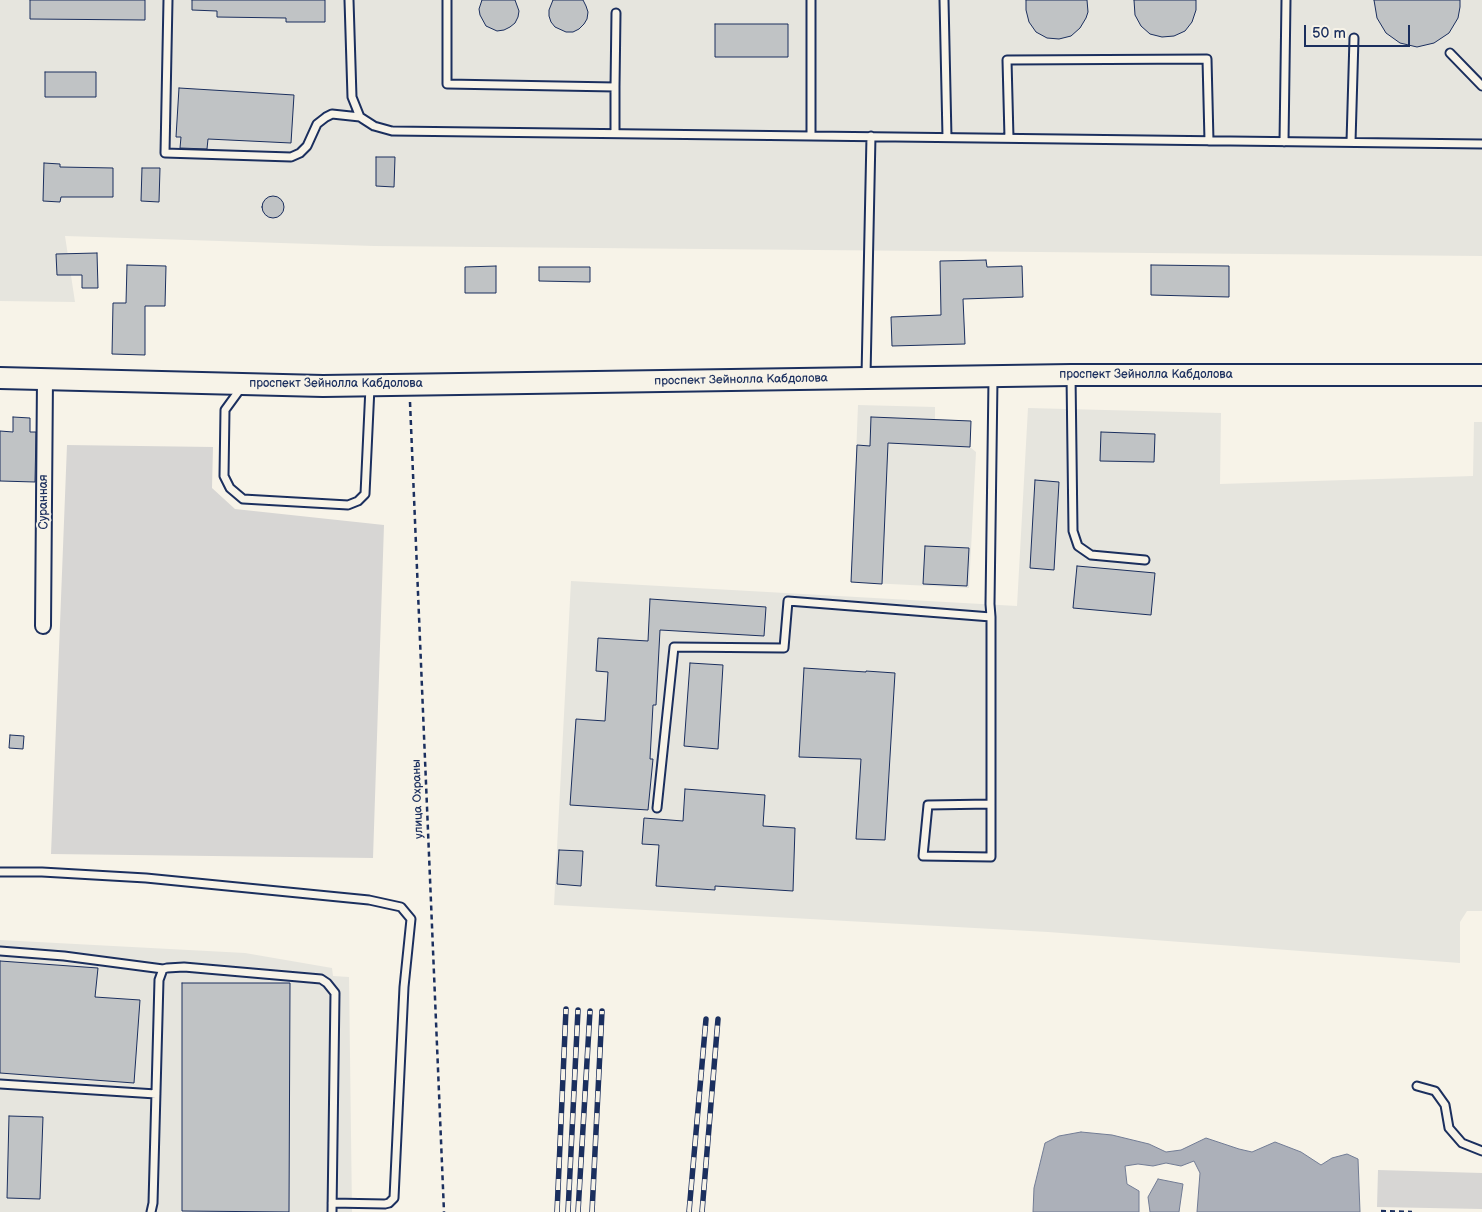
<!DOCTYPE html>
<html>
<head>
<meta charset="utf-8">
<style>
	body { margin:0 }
	#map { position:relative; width:1482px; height:1212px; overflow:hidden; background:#f7f3e8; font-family:"Balsamiq Sans",sans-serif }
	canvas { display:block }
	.scale { position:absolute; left:1304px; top:25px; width:106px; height:22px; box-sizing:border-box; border:2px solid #1b2f5e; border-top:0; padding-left:6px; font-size:15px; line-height:18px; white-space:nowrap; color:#1b2f5e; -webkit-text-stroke:4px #f7f3e8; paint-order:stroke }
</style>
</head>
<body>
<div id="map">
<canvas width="1482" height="1212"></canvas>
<div class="scale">50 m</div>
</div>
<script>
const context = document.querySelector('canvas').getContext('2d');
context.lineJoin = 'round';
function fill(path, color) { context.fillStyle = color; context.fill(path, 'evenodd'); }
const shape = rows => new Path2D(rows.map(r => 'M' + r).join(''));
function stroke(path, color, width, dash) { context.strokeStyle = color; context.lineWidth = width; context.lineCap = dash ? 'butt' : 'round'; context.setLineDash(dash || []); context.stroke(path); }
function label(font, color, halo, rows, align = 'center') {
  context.font = font + ' "Balsamiq Sans",sans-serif'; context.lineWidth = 4; context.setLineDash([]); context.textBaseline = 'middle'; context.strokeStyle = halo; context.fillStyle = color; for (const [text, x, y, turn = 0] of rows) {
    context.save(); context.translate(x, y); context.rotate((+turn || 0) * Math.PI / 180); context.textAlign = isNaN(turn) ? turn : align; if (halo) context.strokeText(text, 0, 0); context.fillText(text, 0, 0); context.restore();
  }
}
fill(shape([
	[0,0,1482,0,1482,256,374,246,65,236,75,302,0,301],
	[858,405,935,407,935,420,971,421,970,447,976,452,969,588,851,582],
	[1028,408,1221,413,1220,484,1473,476,1474,422,1482,422,1482,911,1467,911,1460,922,1460,963,1048,932,554,905,571,581,1017,606],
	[0,940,245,953,332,968,333,976,349,977,352,1212,0,1212]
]), '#e6e5de');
fill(shape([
	[67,445,213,447,212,488,235,509,384,525,373,858,51,854],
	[1378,1170,1482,1173,1482,1209,1377,1207]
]), '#d7d6d4');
const water = shape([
	[1081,1132,1112,1135,1149,1144,1166,1152,1181,1150,1206,1138,1239,1149,1252,1152,1275,1142,1301,1152,1321,1165,1332,1158,1347,1154,1358,1159,1360,1212,1197,1212,1200,1173,1194,1161,1181,1166,1166,1163,1153,1166,1138,1164,1125,1166,1127,1184,1139,1191,1139,1212,1033,1212,1034,1188,1045,1143,1059,1136,1081,1132],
	[1158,1179,1183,1184,1179,1212,1150,1212,1148,1197,1158,1179]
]);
fill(water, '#acb0b9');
stroke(water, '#727c95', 1);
const building = shape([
	[30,0,145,0,145,20,30,19,30,0],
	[192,0,325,0,325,22,286,22,286,18,217,17,217,11,192,10,192,0],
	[482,0,515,0,519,11,518,17,515,23,510,27,504,30,497,31,486,26,480,15,479,9,482,0],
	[553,0,583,0,586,6,588,12,587,19,584,24,579,29,573,32,566,32,555,27,551,22,549,16,549,10,553,0],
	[1026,0,1087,0,1088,12,1086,18,1080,28,1071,36,1059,39,1047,38,1036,32,1029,22,1026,10,1026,0],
	[1134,0,1196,0,1196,10,1192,22,1185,31,1174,36,1162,37,1150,34,1141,26,1135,15,1134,0],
	[1374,0,1460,0,1460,7,1458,18,1449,33,1434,43,1417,47,1400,43,1386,33,1377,18,1374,0],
	[715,24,788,24,788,57,715,57,715,24],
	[45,72,96,72,96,97,45,97,45,72],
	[179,88,294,95,291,143,208,139,207,149,180,148,181,137,176,137,179,88],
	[376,157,395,157,394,187,376,186,376,157],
	[44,163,60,164,60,167,113,168,113,197,61,197,60,202,43,201,44,163],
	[142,168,160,168,159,202,141,201,142,168],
	'262 207a11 11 0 1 1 22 0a11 11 0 1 1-22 0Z',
	[97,253,98,288,82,288,82,275,57,275,56,254,97,253],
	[986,260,987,267,1022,266,1023,297,963,299,965,344,892,346,891,317,941,315,940,261,986,260],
	[127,265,166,266,165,306,145,306,145,355,112,354,113,303,126,303,127,265],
	[1151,265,1229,266,1229,297,1151,295,1151,265],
	[496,266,496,293,465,293,465,267,496,266],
	[539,267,590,267,590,282,539,281,539,267],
	[13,417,30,418,30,432,36,432,35,482,0,481,0,431,13,432,13,417],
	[871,417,971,421,970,447,888,443,882,584,851,582,857,445,870,446,871,417],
	[1101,432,1155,434,1154,462,1100,461,1101,432],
	[1035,480,1059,482,1054,570,1030,568,1035,480],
	[925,546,969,548,967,586,923,584,925,546],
	[1077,566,1155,573,1151,615,1073,608,1077,566],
	[650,599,766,607,764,636,660,630,656,705,653,705,650,759,653,759,648,810,570,805,576,719,605,721,608,672,596,671,598,638,648,641,650,599],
	[690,663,723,665,718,749,684,746,690,663],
	[804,668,866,672,866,671,895,673,885,840,856,839,861,759,799,757,804,668],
	[10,735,24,736,23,749,9,748,10,735],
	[685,789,765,795,763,826,795,828,793,891,715,886,715,890,656,886,659,845,642,844,644,818,683,821,685,789],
	[559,850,583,851,581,886,557,884,559,850],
	[0,961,98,968,95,997,140,1000,134,1083,0,1073,0,961],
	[182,983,290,983,289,1212,182,1211,182,983],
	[9,1116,43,1117,40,1199,7,1198,9,1116]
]);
fill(building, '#c0c3c5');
stroke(building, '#1b2f5e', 1);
const lane = shape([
	[168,0,165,153,291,157,300,153,307,146,317,124,326,117,332,114,360,117],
	[349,0,352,97,360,117,374,126,392,131,1482,144],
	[447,0,447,84,615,87,615,133],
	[944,0,947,137],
	[1450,53,1482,86],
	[615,87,616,13],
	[811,136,811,0],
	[1009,138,1007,60,1207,59,1209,141],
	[1284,142,1286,0],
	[1351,142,1354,38],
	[1071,375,1073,531,1078,546,1091,555,1145,560],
	[866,376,871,136],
	[241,388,225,410,224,476,230,488,243,499,348,505,358,501,365,494,370,387],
	[991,804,928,805,923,856,991,857,991,617,990,604,993,379],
	[657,808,674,647,784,648,788,601,991,617],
	[0,872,42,872,146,878,369,900,401,907,411,919,404,987,394,1198,389,1203,385,1204,332,1203],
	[0,951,64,956,163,969],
	[0,1084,156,1094],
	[1417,1086,1435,1091,1445,1105,1449,1128,1462,1143,1482,1151],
	[151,1212,153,1203,159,980,163,969,167,968,184,967,321,979,327,983,335,993,332,1212]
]);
const street = shape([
	[43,626,45,378]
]);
const secondary = shape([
	[0,378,323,386,1071,375,1482,375]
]);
stroke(lane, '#1b2f5e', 11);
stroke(street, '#1b2f5e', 18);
stroke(secondary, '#1b2f5e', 24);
stroke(shape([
	[410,402,444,1212],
	[1381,1211,1412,1212]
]), '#1b2f5e', 2.5, [5, 4]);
stroke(lane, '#f7f3e8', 7);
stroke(street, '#f7f3e8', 14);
stroke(secondary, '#f7f3e8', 20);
const rail = shape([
	[557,1212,566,1009],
	[568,1212,578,1010],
	[578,1212,590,1011],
	[592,1212,602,1011],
	[689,1212,706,1019],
	[702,1212,718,1019]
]);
stroke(rail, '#1b2f5e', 5.5);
stroke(rail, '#f7f3e8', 4, [11]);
label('12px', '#1b2f5e', '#f7f3e8', [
	["проспект Зейнолла Кабдолова",1146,375],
	["проспект Зейнолла Кабдолова",741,380,-1],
	["проспект Зейнолла Кабдолова",336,384],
	["Суранная",44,502,-90],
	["улица Охраны",418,799,-92]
]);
</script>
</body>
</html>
